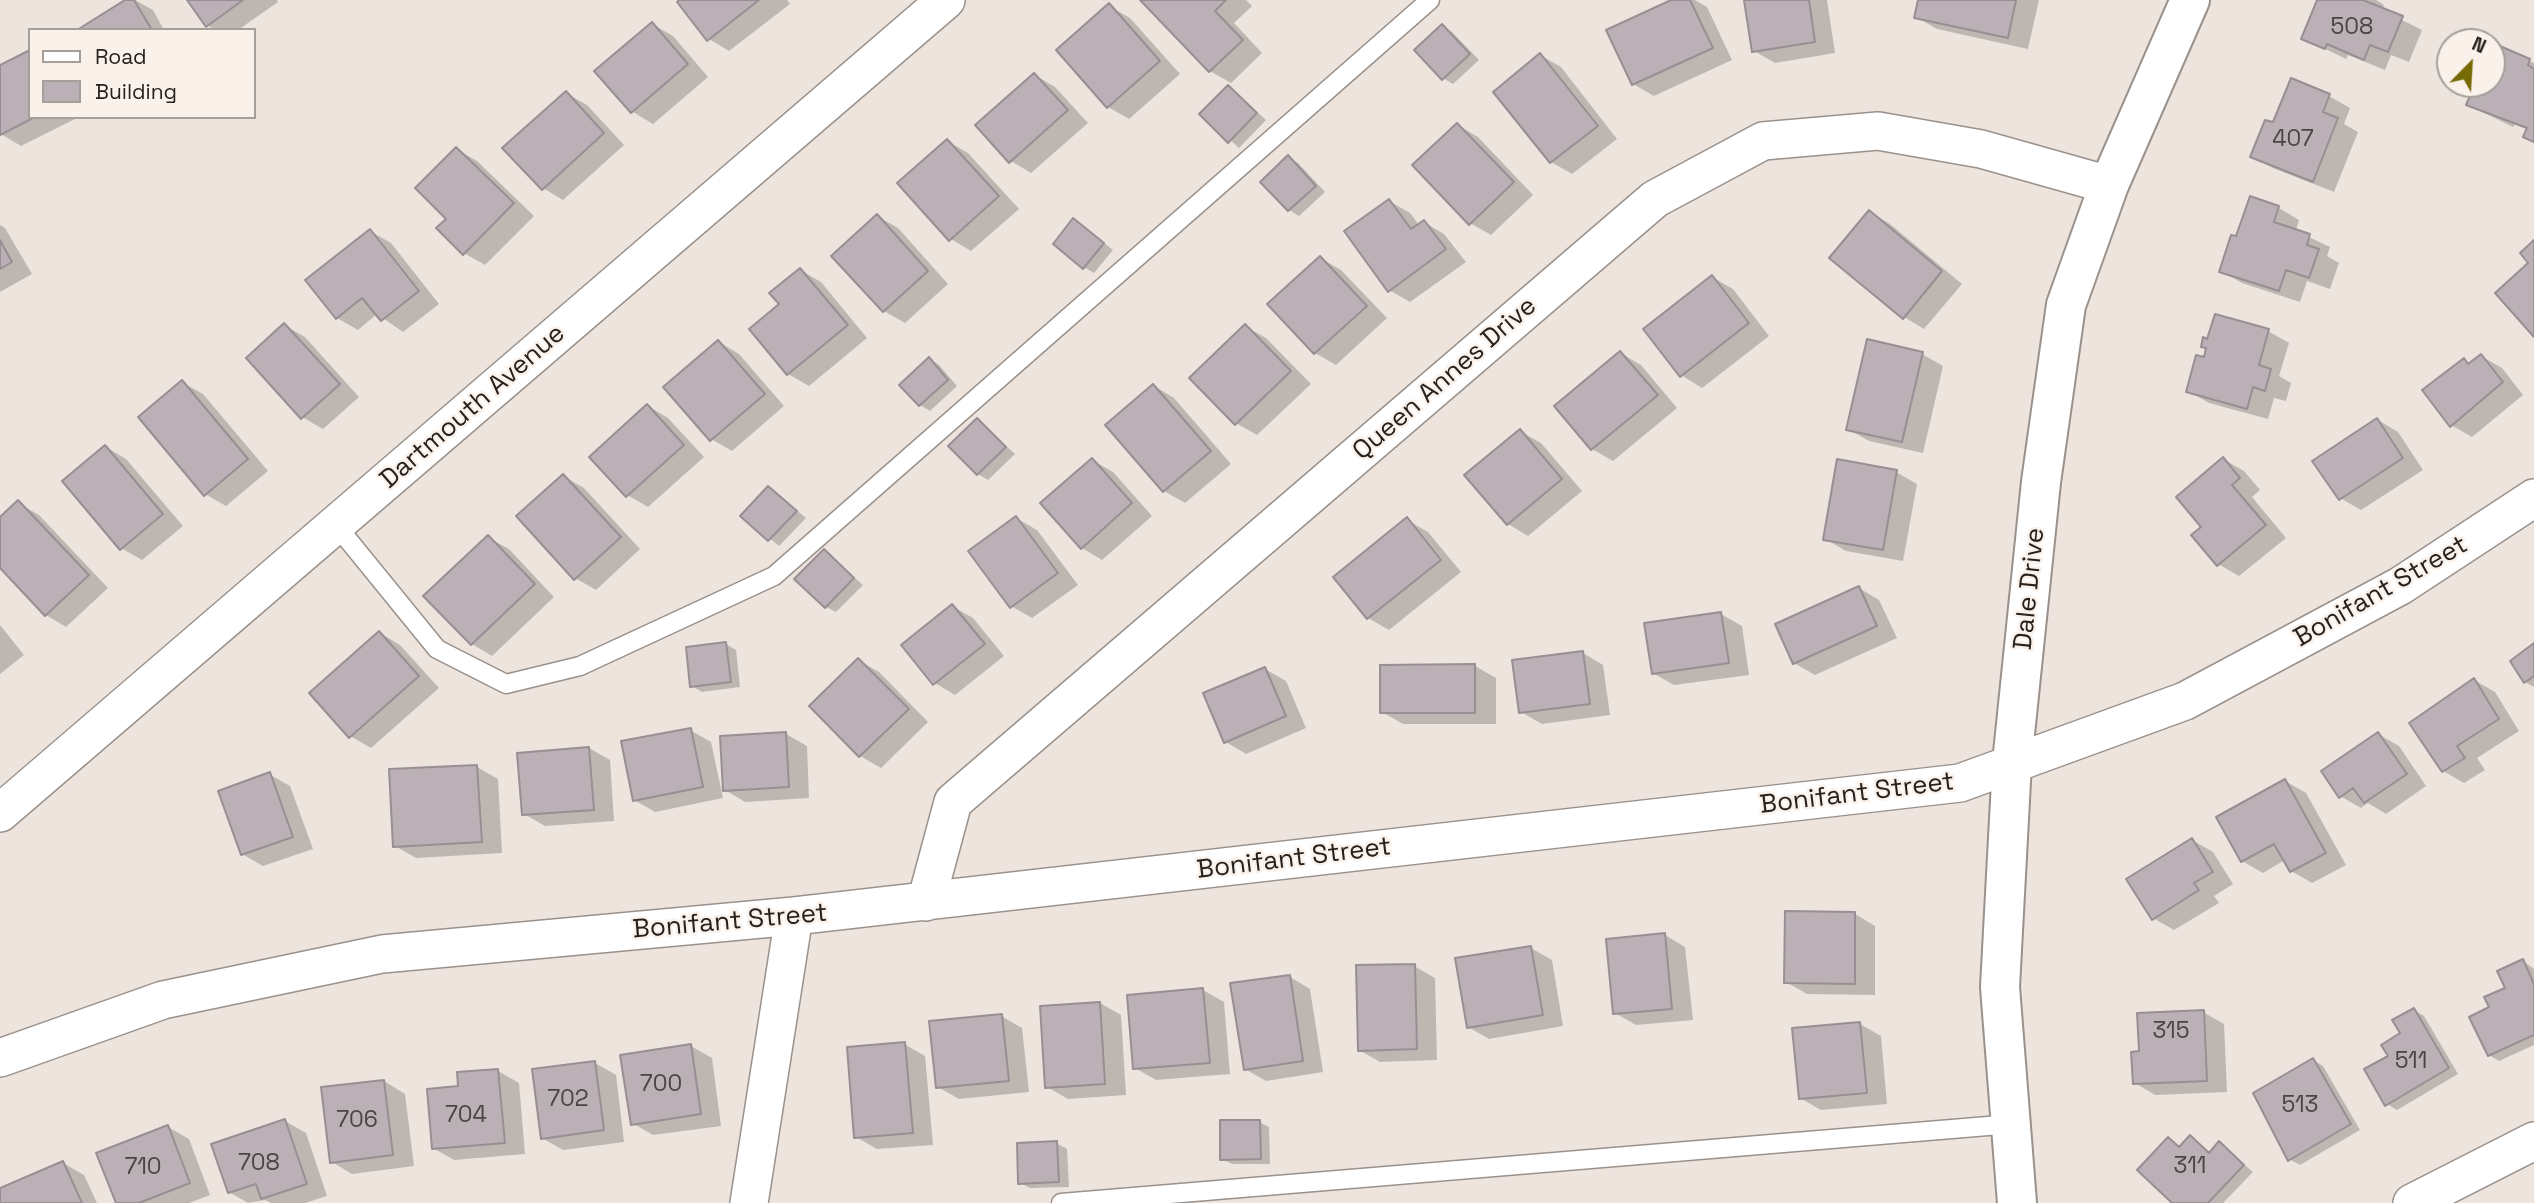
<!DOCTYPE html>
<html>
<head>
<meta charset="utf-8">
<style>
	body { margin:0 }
	#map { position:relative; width:2534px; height:1203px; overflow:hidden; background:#eee4de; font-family:"Space Grotesk",sans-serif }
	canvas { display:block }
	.legend { position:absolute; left:28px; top:28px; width:228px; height:91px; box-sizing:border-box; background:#fbf1eb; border:2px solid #a59e99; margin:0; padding:9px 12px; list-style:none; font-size:21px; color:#24211f }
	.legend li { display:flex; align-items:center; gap:14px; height:35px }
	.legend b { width:35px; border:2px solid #a59e99 }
	.north { position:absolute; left:2436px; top:28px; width:70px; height:70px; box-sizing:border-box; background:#fbf1eb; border:2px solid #a59e99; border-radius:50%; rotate:24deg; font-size:19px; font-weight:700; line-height:28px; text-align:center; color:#24211f }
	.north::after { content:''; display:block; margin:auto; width:24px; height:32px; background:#766b04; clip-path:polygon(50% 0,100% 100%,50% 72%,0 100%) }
</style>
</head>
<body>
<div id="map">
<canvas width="2534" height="1203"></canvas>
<ul class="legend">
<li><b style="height:9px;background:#fff"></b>Road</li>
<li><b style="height:19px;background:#bbb0b5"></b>Building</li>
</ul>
<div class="north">N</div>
</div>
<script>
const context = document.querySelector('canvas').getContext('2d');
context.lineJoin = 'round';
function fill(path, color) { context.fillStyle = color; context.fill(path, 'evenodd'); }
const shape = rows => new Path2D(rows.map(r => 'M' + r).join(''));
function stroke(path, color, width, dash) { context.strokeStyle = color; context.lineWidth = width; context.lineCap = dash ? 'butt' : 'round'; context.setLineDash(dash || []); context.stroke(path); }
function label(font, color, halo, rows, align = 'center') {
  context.font = font + ' "Space Grotesk",sans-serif'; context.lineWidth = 5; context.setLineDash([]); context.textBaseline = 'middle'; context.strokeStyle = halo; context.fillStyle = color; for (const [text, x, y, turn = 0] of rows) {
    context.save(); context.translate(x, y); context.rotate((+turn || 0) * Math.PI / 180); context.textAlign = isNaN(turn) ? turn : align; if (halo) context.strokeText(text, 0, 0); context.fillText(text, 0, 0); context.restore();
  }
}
fill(shape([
	[129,0,135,0,153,10,164,30,79,30],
	[189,0,277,0,278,2,238,30,215,30,207,25],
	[681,0,787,0,790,4,729,51,709,39],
	[1142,0,1246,0,1252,6,1234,23,1262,53,1231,83,1210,71],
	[1675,0,1695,0,1707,7,1732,60,1654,96,1633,84],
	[1746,0,1827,0,1835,53,1775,63,1754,51],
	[1920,0,2039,0,2028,49,1937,29,1916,17],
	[2319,0,2376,0,2384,5,2382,10,2422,30,2409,62,2391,55,2385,70,2348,55,2346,59,2303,38],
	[1109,6,1130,18,1180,74,1129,119,1108,107],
	[652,24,673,36,708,77,653,124,633,112],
	[1442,26,1452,32,1479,60,1453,84,1443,78],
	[2494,45,2534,63,2534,142,2528,130,2515,124,2513,127,2468,105,2477,84,2492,84],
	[1540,55,1561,67,1617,139,1572,174,1551,162],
	[0,67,30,117,79,117,21,146,1,134],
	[1035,75,1055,87,1088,123,1031,173,1011,161],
	[1229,87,1266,120,1239,148,1202,114],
	[566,93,587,105,624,145,563,200,543,188],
	[2329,96,2350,108,2344,124,2358,132,2334,192,2273,168,2252,156,2274,125],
	[1457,125,1478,137,1533,195,1491,235,1470,223],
	[947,141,968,153,1019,209,971,251,951,239],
	[456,149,477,161,534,216,485,265,464,253,448,219],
	[1288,158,1298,163,1325,192,1299,216,1289,210],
	[2251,199,2279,208,2299,220,2296,231,2330,247,2327,256,2339,263,2330,289,2307,281,2300,302,2242,283,2221,271,2237,238],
	[1389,201,1410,213,1419,225,1424,222,1444,234,1466,262,1410,302,1389,290],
	[1870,212,1890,224,1962,284,1924,329,1904,317],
	[877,216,898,228,948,284,905,323,884,311],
	[1074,220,1113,250,1094,273,1084,267],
	[0,225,5,228,32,274,0,292],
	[370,231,391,243,439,304,403,332,377,314,358,330,337,318],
	[1320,258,1341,270,1387,318,1336,365,1315,353,1270,305],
	[800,270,821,282,867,338,809,386,788,374,781,305],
	[1712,277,1733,289,1769,336,1702,388,1681,375],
	[284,325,305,337,359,397,323,429,302,417],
	[1245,326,1266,338,1311,384,1257,435,1236,423],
	[2268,331,2289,343,2279,376,2291,383,2286,401,2274,398,2268,419,2209,403,2188,391,2205,359],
	[719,342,739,354,784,406,732,451,711,439],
	[1620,353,1641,365,1677,408,1613,461,1592,449,1556,406],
	[1922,354,1943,366,1923,453,1869,441,1848,429],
	[2481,356,2502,368,2523,395,2472,437,2451,425,2464,360,2471,364],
	[929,359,939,365,957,386,930,411,920,405],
	[182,382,203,394,268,471,226,506,205,494],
	[1154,386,1174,398,1231,464,1185,503,1164,491],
	[648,406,668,418,704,457,648,507,627,495],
	[977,420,1015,454,988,480,978,474,951,446],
	[2378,420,2398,432,2423,470,2361,510,2340,498],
	[1520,431,1541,443,1582,491,1528,536,1508,524],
	[106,447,126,459,183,526,142,560,121,548],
	[2223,459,2244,471,2260,490,2252,497,2286,538,2239,576,2218,564,2204,527],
	[1092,460,1113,472,1152,516,1102,560,1082,548],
	[1896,472,1917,484,1903,561,1846,551,1825,539],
	[563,476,584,488,640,549,596,590,575,578],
	[769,488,806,518,779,546,743,516],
	[18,503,39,515,108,588,66,627,46,615,0,566,0,520],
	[1016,518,1037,530,1078,585,1032,618,1011,606],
	[1407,520,1428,532,1461,572,1389,630,1368,618],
	[489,538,509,549,554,597,492,656,472,644],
	[824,551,863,585,836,612,826,607],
	[1859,588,1879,600,1897,638,1815,675,1794,663],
	[952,606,973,618,1004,656,955,695,935,683],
	[1721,614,1742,626,1749,675,1674,685,1653,673],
	[0,625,24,655,0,674],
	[380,633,400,645,439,688,371,748,350,736],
	[726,644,736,650,740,687,702,692,692,686],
	[2534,647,2534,687,2525,682],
	[1583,653,1603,665,1610,715,1542,724,1521,712],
	[858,660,879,672,928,722,881,768,860,756,811,706],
	[1475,666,1496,678,1496,724,1403,724,1382,712],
	[1265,669,1286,681,1306,728,1246,754,1226,742],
	[2474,680,2495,692,2519,731,2477,758,2485,770,2464,783,2443,771],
	[690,730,711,742,723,798,655,812,634,800],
	[786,734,807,746,809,798,745,802,725,790],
	[2378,734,2399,746,2426,786,2386,814,2368,803,2361,808,2340,796],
	[589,748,610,760,614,821,545,826,524,814],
	[477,767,498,779,502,853,416,858,395,846],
	[269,774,290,786,313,849,263,866,242,854],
	[2285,781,2306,793,2346,865,2312,883,2291,871,2285,860,2263,873,2242,861],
	[2192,840,2213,852,2233,884,2214,896,2219,903,2174,930,2153,918],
	[1855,914,1875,926,1875,995,1807,994,1786,982],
	[1665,935,1685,947,1693,1020,1636,1025,1615,1013],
	[1531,948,1552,960,1563,1026,1489,1039,1468,1027],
	[2523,961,2534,969,2534,1045,2499,1061,2489,1055,2491,1008,2507,989],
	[1414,966,1435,978,1437,1060,1380,1062,1359,1050],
	[1290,977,1310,989,1323,1072,1266,1081,1245,1069],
	[1203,990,1224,1002,1230,1074,1156,1080,1135,1068],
	[1100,1003,1121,1015,1126,1095,1068,1099,1047,1087],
	[2414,1010,2424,1016,2458,1074,2397,1110,2387,1104,2390,1056],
	[2203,1012,2224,1024,2227,1092,2155,1095,2135,1083,2141,1053],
	[1001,1016,1022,1028,1029,1092,959,1099,938,1087],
	[1860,1024,1881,1036,1887,1104,1821,1110,1800,1098],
	[904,1044,925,1056,933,1145,877,1149,856,1137],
	[691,1046,712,1058,721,1126,653,1135,632,1123],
	[2313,1060,2323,1066,2360,1130,2300,1165,2289,1159],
	[595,1063,616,1075,624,1142,563,1150,542,1138],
	[498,1071,519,1083,525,1154,454,1160,433,1148,460,1088],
	[384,1081,405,1094,414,1166,352,1174,332,1162],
	[285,1121,306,1133,327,1196,305,1203,271,1203,265,1200,248,1203,229,1192],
	[1259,1122,1269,1127,1270,1164,1232,1164,1222,1159],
	[168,1127,189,1139,210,1195,189,1203,118,1203],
	[2190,1138,2211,1153,2220,1144,2253,1172,2223,1203,2175,1203,2168,1139,2181,1147],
	[1056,1143,1067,1149,1069,1187,1030,1188,1020,1183],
	[63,1163,84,1175,97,1203,0,1203,0,1190]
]), '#0003');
const building = shape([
	[125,0,134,0,152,30,77,30,125,0],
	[187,0,243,0,206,27,187,0],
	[679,0,759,0,707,41,677,2,679,0],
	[1140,0,1226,0,1215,11,1243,40,1209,72,1140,0],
	[1671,0,1690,0,1713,48,1632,85,1606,30,1671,0],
	[1744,0,1809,0,1815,42,1752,52,1744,0],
	[1918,0,2016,0,2008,38,1914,18,1918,0],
	[2317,0,2363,0,2403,16,2388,52,2370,45,2364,60,2327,44,2325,49,2301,39,2317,0],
	[1109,3,1160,61,1107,108,1056,50,1109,3],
	[652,22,688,64,631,113,594,71,652,22],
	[1442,24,1470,54,1442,80,1414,50,1442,24],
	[2493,43,2530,59,2528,65,2534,69,2534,142,2523,137,2527,128,2466,105,2475,84,2492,84,2493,43],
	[30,50,30,117,35,117,0,135,0,65,30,50],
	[1540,53,1598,126,1550,163,1493,92,1540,53],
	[1034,73,1068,110,1009,163,975,125,1034,73],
	[2291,78,2330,94,2323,112,2338,118,2313,182,2250,157,2265,120,2273,122,2291,78],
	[1228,85,1257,113,1228,143,1199,114,1228,85],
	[566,91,604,133,542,190,502,148,566,91],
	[1457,123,1514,182,1469,225,1412,165,1457,123],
	[947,139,999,196,949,241,897,183,947,139],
	[456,147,514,203,463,255,436,228,446,219,415,188,456,147],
	[1288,155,1316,186,1288,211,1260,182,1288,155],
	[2250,196,2279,206,2274,222,2310,234,2307,245,2319,249,2309,278,2286,270,2279,291,2219,272,2231,235,2236,236,2250,196],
	[1389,199,1411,229,1424,220,1446,249,1388,292,1344,231,1389,199],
	[1869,210,1942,271,1903,319,1829,258,1869,210],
	[877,214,928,271,883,312,831,256,877,214],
	[1073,218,1104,243,1083,269,1053,244,1073,218],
	[370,229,419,291,381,321,362,298,336,319,305,280,370,229],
	[0,240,12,262,0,269,0,240],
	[2534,240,2534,337,2495,293,2528,263,2520,253,2534,240],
	[1320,256,1367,306,1314,354,1267,304,1320,256],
	[800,268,848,325,787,375,749,329,779,304,769,293,800,268],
	[1712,275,1749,323,1680,377,1643,329,1712,275],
	[2215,314,2269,329,2259,365,2271,369,2265,391,2253,387,2247,409,2186,392,2196,355,2204,357,2206,348,2201,347,2203,337,2207,339,2215,314],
	[284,323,340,384,301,419,246,358,284,323],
	[1245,324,1291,371,1235,425,1189,378,1245,324],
	[1867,339,1923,352,1902,442,1846,430,1867,339],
	[718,340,765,394,710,441,663,387,718,340],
	[1620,351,1658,395,1591,450,1554,406,1620,351],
	[2481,354,2503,382,2450,427,2422,390,2464,358,2468,364,2481,354],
	[929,357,948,380,919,406,899,385,929,357],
	[182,380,248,459,204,496,138,417,182,380],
	[1153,384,1211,451,1163,492,1105,425,1153,384],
	[647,404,684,445,626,497,589,457,647,404],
	[977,418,1006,447,977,475,948,446,977,418],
	[2377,418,2403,458,2339,500,2312,461,2377,418],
	[1520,429,1562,479,1507,525,1464,475,1520,429],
	[105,445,163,514,120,550,62,481,105,445],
	[2223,457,2240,478,2232,485,2266,525,2217,566,2191,535,2201,527,2176,497,2223,457],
	[1092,458,1132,503,1081,549,1040,503,1092,458],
	[1837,459,1897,470,1883,550,1823,540,1837,459],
	[563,474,621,537,574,580,516,516,563,474],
	[768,486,797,511,768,541,740,516,768,486],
	[18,500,89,575,45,616,0,568,0,517,18,500],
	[1016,516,1058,573,1010,608,968,551,1016,516],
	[1407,517,1441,560,1367,619,1333,577,1407,517],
	[488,535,535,584,471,645,423,596,488,535],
	[824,549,854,578,825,608,794,579,824,549],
	[1859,586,1877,626,1793,664,1775,624,1859,586],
	[952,604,985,644,933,685,901,645,952,604],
	[1721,612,1729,663,1652,674,1644,623,1721,612],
	[379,631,419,676,349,738,309,693,379,631],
	[726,642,731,682,690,687,686,647,726,642],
	[2534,643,2534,676,2524,683,2510,661,2534,643],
	[1583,651,1590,704,1519,713,1512,660,1583,651],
	[858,658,909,709,859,757,809,706,858,658],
	[1475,664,1475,713,1380,713,1380,665,1475,664],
	[1265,667,1286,716,1224,743,1203,693,1265,667],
	[2474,678,2499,719,2457,746,2465,758,2442,772,2409,723,2474,678],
	[691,728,703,787,633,801,621,741,691,728],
	[786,732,789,787,723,791,720,736,786,732],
	[2378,732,2407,774,2364,803,2353,788,2339,798,2321,771,2378,732],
	[589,747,594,810,522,815,517,753,589,747],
	[477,765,482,842,393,847,389,769,477,765],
	[270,772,293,837,241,855,218,791,270,772],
	[2285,779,2326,853,2290,872,2274,844,2241,862,2216,817,2285,779],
	[2192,838,2213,872,2194,883,2199,890,2152,920,2126,879,2192,838],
	[1785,911,1855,912,1855,984,1784,983,1785,911],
	[1665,933,1672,1009,1613,1014,1606,939,1665,933],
	[1531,946,1543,1015,1467,1028,1455,958,1531,946],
	[2523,959,2534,984,2534,1035,2488,1056,2469,1017,2489,1007,2484,997,2505,988,2497,971,2523,959],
	[1415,964,1417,1049,1358,1051,1356,965,1415,964],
	[1290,975,1303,1061,1244,1070,1230,983,1290,975],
	[1203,988,1210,1063,1133,1069,1127,995,1203,988],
	[1100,1002,1105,1084,1045,1088,1040,1006,1100,1002],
	[2414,1008,2449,1068,2385,1106,2364,1069,2388,1056,2381,1045,2400,1033,2392,1020,2414,1008],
	[2204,1010,2207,1081,2133,1084,2131,1052,2139,1051,2137,1013,2204,1010],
	[1002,1014,1009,1081,936,1088,929,1021,1002,1014],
	[1860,1022,1867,1093,1799,1099,1792,1028,1860,1022],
	[905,1042,913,1133,854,1138,847,1047,905,1042],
	[691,1044,701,1114,631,1125,620,1055,691,1044],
	[2313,1058,2351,1124,2288,1161,2253,1093,2313,1058],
	[595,1061,604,1130,541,1139,532,1069,595,1061],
	[498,1069,505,1143,432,1149,427,1089,458,1086,457,1072,498,1069],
	[384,1080,393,1155,330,1163,321,1087,384,1080],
	[285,1119,307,1184,261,1199,256,1184,228,1193,211,1144,285,1119],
	[1220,1120,1260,1120,1261,1159,1220,1160,1220,1120],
	[168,1125,190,1183,139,1203,116,1203,96,1153,168,1125],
	[2190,1135,2209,1153,2219,1141,2244,1165,2208,1203,2172,1203,2137,1170,2168,1137,2179,1147,2190,1135],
	[1057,1141,1059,1182,1018,1184,1017,1143,1057,1141],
	[63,1161,82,1203,0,1203,0,1188,63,1161]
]);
fill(building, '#bbb0b5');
stroke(building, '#988e93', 2);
const lane = shape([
	[336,525,437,649,506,684,580,666,774,576,1430,0],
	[1061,1203,2012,1124]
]);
const street = shape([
	[0,813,946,0],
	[926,902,953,802,1655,199,1763,141,1878,131,1981,149,2109,185],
	[0,1058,163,1000,382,954,794,916,1960,783,2185,701,2400,586,2534,498],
	[749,1203,794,916],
	[2412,1203,2534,1141]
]);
const secondary = shape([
	[2017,1203,2000,987,2012,763,2041,482,2066,305,2109,185,2190,0]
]);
stroke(lane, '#9a918b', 21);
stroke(street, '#9a918b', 40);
stroke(secondary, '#9a918b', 42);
stroke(lane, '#fff', 18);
stroke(street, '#fff', 37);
stroke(secondary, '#fff', 38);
label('23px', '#4a4544', null, [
	["508",2352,28],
	["407",2293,140],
	["315",2171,1032],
	["511",2411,1062],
	["700",661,1085],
	["702",568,1100],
	["513",2300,1106],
	["704",466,1116],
	["706",357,1121],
	["708",259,1164],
	["311",2190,1167],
	["710",143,1168]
]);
label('26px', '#24211f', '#fbf1eb', [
	["Queen Annes Drive",1445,379,-41],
	["Dartmouth Avenue",473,407,-41],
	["Dale Drive",2030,589,-84],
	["Bonifant Street",2381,592,-30],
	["Bonifant Street",1857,794,-7],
	["Bonifant Street",1294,859,-7],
	["Bonifant Street",730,922,-5]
]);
</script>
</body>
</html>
